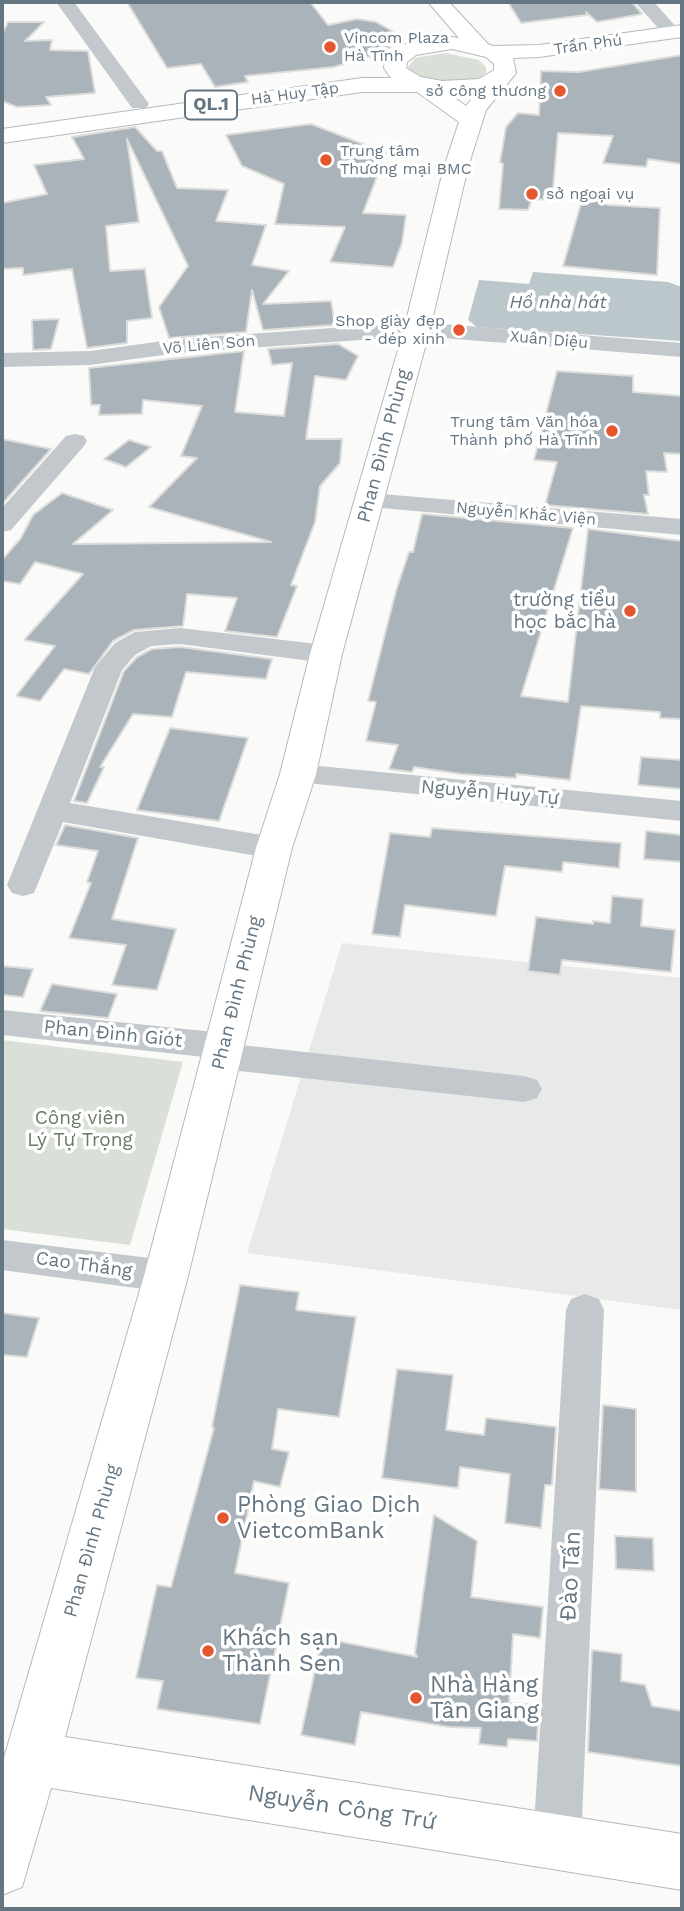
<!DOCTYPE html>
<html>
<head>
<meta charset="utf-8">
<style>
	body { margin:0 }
	#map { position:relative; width:684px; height:1911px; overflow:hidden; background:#fafaf8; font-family:"Work Sans",sans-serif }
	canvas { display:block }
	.frame { position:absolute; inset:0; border:4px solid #657683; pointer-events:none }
</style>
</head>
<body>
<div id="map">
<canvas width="684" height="1911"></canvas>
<div class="frame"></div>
</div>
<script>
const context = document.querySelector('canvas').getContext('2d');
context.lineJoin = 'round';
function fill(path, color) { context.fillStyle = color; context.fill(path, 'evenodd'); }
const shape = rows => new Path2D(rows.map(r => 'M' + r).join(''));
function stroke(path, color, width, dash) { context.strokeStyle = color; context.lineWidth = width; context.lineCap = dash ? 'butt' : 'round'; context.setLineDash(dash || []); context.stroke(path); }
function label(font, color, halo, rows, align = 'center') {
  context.font = font + ' "Work Sans",sans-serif'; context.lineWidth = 7; context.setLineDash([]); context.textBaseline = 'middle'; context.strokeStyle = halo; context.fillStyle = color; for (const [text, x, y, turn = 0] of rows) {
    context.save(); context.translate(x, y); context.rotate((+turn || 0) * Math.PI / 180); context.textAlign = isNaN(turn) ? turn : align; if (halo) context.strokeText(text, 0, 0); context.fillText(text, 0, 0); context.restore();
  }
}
fill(shape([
	[342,943,682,978,682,1310,247,1253]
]), '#e8e9e9');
fill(shape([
	[445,53,479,60,486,67,486,73,475,81,430,84,406,70,415,58],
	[2,1040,183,1062,130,1245,2,1229]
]), '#dadfd7');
fill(shape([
	[533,272,668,282,682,287,682,341,477,327,468,320,479,280,529,284]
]), '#bbc7cb');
const building = shape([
	[127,2,310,2,328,25,357,19,376,22,404,38,381,53,334,67,245,76,248,82,215,87,201,64,167,68,127,2],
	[508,2,632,2,642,14,597,22,586,12,587,15,521,23,508,2],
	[8,22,44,22,25,41,52,40,50,50,88,51,95,93,46,97,51,105,17,107,2,101,2,34,8,22],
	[682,55,682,164,648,159,646,167,603,163,613,136,558,133,552,200,532,199,528,210,499,209,503,164,500,162,506,127,518,113,539,115,541,71,579,72,682,55],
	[311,124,386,153,363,213,406,215,402,243,393,267,330,262,345,227,275,224,284,184,242,166,226,135,311,124],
	[135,127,157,151,162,151,177,188,228,190,216,221,266,225,252,265,289,271,263,304,331,301,335,325,263,330,252,290,246,332,169,338,159,307,188,266,127,139,139,222,106,226,110,271,145,269,152,318,127,321,127,343,87,348,72,269,23,275,23,268,2,269,2,203,47,194,34,165,84,159,72,137,135,127],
	[585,190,607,191,602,203,608,205,660,208,657,275,563,266,585,190],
	[59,319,51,349,33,350,32,320,59,319],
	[338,344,358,356,346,380,315,376,306,439,342,439,340,463,320,486,315,522,291,585,297,586,277,637,225,631,237,598,187,594,183,626,134,630,113,641,89,674,64,669,40,701,16,696,55,646,24,640,83,574,35,562,20,584,2,581,2,560,21,538,33,515,62,493,113,510,73,544,271,542,149,507,197,458,181,456,202,406,143,400,142,414,99,415,100,405,91,405,89,368,244,351,235,412,284,416,292,363,272,365,268,349,338,344],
	[557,371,633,376,633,392,682,396,682,454,664,453,667,472,646,471,649,495,644,495,648,514,545,505,557,462,534,460,557,371],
	[2,439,51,449,2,504,2,439],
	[129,440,151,447,126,467,104,459,129,440],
	[422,514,573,528,521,696,568,702,588,529,682,541,682,719,660,718,660,712,581,706,570,780,516,774,516,778,461,774,414,767,412,772,389,769,398,745,366,741,376,702,368,701,396,591,409,552,413,552,422,514],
	[180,647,272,659,266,679,186,672,172,717,133,714,100,767,104,767,87,803,74,801,124,671,137,657,152,649,180,647],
	[170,728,248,738,219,821,137,810,170,728],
	[641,757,682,760,682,789,638,785,641,757],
	[65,825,138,838,112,919,176,929,157,990,112,985,126,945,69,938,91,883,87,882,98,851,56,845,65,825],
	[432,828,621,843,619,868,563,862,562,872,505,866,496,916,405,905,400,937,372,934,390,833,430,837,432,828],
	[646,831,682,835,682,862,644,859,646,831],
	[612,896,643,899,641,926,675,930,671,972,562,960,560,975,528,971,536,917,593,924,593,921,610,923,612,896],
	[2,966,33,969,23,997,2,995,2,966],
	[52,984,117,994,108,1018,40,1011,52,984],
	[240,1285,299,1292,296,1310,356,1317,339,1417,278,1409,272,1449,289,1452,280,1487,254,1481,235,1573,289,1583,260,1724,157,1709,163,1681,136,1678,157,1585,171,1587,214,1428,212,1427,240,1285],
	[2,1313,39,1318,27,1357,2,1355,2,1313],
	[397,1369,453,1375,446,1430,484,1435,486,1418,556,1427,552,1485,545,1485,541,1528,505,1523,510,1474,460,1467,458,1488,382,1478,397,1369],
	[603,1405,636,1409,636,1492,599,1489,603,1405],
	[434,1515,477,1541,471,1597,543,1607,540,1638,513,1634,509,1703,539,1705,537,1741,508,1739,507,1747,479,1744,481,1728,449,1727,361,1712,355,1745,301,1735,322,1638,417,1657,415,1653,434,1515],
	[615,1536,653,1538,654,1571,616,1569,615,1536],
	[592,1650,622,1654,621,1681,645,1685,652,1706,682,1711,682,1766,588,1752,592,1650]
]);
fill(building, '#aab3b9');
stroke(building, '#dcdcda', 2);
const major = shape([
	[428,2,449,2,488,44,493,46,539,45,682,25,682,37,539,57,513,58,516,73,486,110,468,167,430,329,342,654,316,774,292,848,188,1276,65,1737,682,1834,682,1890,51,1788,22,1887,2,1895,4,1758,144,1276,256,848,280,774,310,654,404,329,444,167,459,122,417,92,362,92,2,143,2,129,362,78,391,78,384,68,385,60,401,45,452,37,459,38,428,2],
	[452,49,486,57,494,64,494,70,479,79,442,81,421,77,406,68,407,62,416,55,452,49],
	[477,92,466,106,449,94,477,92]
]);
stroke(major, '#b5babe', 2);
fill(shape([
	[56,2,74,2,149,104,146,108,132,108,56,2],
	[635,2,654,2,678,29,681,33,678,37,666,37,635,2],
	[417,322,682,343,682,357,417,336,178,353,90,365,2,367,2,353,90,351,178,339,417,322],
	[75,434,84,436,87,441,84,446,11,530,2,532,2,508,66,436,75,434],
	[369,493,682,519,682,535,360,506,356,501,360,496,369,493],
	[180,628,326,645,336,648,340,654,336,660,326,663,180,644,151,646,135,655,122,670,70,803,274,837,285,841,290,848,285,855,274,859,63,822,34,893,23,896,12,893,7,885,95,667,115,643,135,632,180,628],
	[298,764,682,801,682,821,287,781,283,774,287,767,298,764],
	[2,1010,224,1033,236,1037,241,1045,524,1076,537,1080,542,1089,537,1098,524,1102,221,1069,209,1065,204,1057,2,1035,2,1010],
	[2,1240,166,1260,180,1265,185,1276,180,1287,166,1292,2,1270,2,1240],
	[585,1294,599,1299,604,1310,581,1842,574,1859,557,1866,540,1859,533,1842,566,1310,571,1299,585,1294]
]), '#c3c8cc');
fill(major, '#fff');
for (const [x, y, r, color] of [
	[330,47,7,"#e4572e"],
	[560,91,7,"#e4572e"],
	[326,160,7,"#e4572e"],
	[532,194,7,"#e4572e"],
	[459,330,7,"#e4572e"],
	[612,431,7,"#e4572e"],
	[630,611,7,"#e4572e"],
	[223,1518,7,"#e4572e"],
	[208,1651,7,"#e4572e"],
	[416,1698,7,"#e4572e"]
]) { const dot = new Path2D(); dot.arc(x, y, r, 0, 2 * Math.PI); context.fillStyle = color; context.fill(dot); stroke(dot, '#fff', 2.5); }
label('16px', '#657683', '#fff', [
	["Vincom Plaza",344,38],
	["Hà Tĩnh",344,56],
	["sở công thương",546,91,"right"],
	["Trung tâm",340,151],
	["Thương mại BMC",340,169],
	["sở ngoại vụ",546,194],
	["Shop giày đẹp",445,321,"right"],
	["- dép xinh",445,339,"right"],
	["Trung tâm Văn hóa",598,422,"right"],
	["Thành phố Hà Tĩnh",598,440,"right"]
], 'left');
label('16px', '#657683', '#fff', [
	["Trần Phú",588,45,-8],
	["Hà Huy Tập",295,94,-8],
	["Xuân Diệu",549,340,5],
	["Võ Liên Sơn",209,345,-5],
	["Nguyễn Khắc Viện",526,514,5]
]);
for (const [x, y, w] of [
	[211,105,52]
]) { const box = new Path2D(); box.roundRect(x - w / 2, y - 14.5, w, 29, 5); context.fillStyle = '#fff'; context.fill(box); stroke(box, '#657683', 2); }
label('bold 18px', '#657683', null, [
	["QL.1",211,105]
]);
label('italic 18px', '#60757c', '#fff', [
	["Hồ nhà hát",558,303]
]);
label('19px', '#657683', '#fff', [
	["Phan Đình Phùng",384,446,-75],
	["Nguyễn Huy Tự",490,793,5],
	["Phan Đình Phùng",237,993,-76],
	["Phan Đình Giót",113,1034,6],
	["Cao Thắng",84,1265,8],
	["Phan Đình Phùng",92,1541,-74]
]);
label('19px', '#657683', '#fff', [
	["trường tiểu",616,600],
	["học bắc hà",616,622]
], 'right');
label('19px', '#687a64', '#fff', [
	["Công viên",80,1118],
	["Lý Tự Trọng",80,1140]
]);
label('23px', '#657683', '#fff', [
	["Phòng Giao Dịch",237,1505],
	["VietcomBank",237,1531],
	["Khách sạn",222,1638],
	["Thành Sen",222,1664],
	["Nhà Hàng",430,1685],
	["Tân Giang",430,1711]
], 'left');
label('23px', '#657683', '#fff', [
	["Đào Tấn",571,1576,-87],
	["Nguyễn Công Trứ",342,1808,9]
]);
</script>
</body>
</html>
